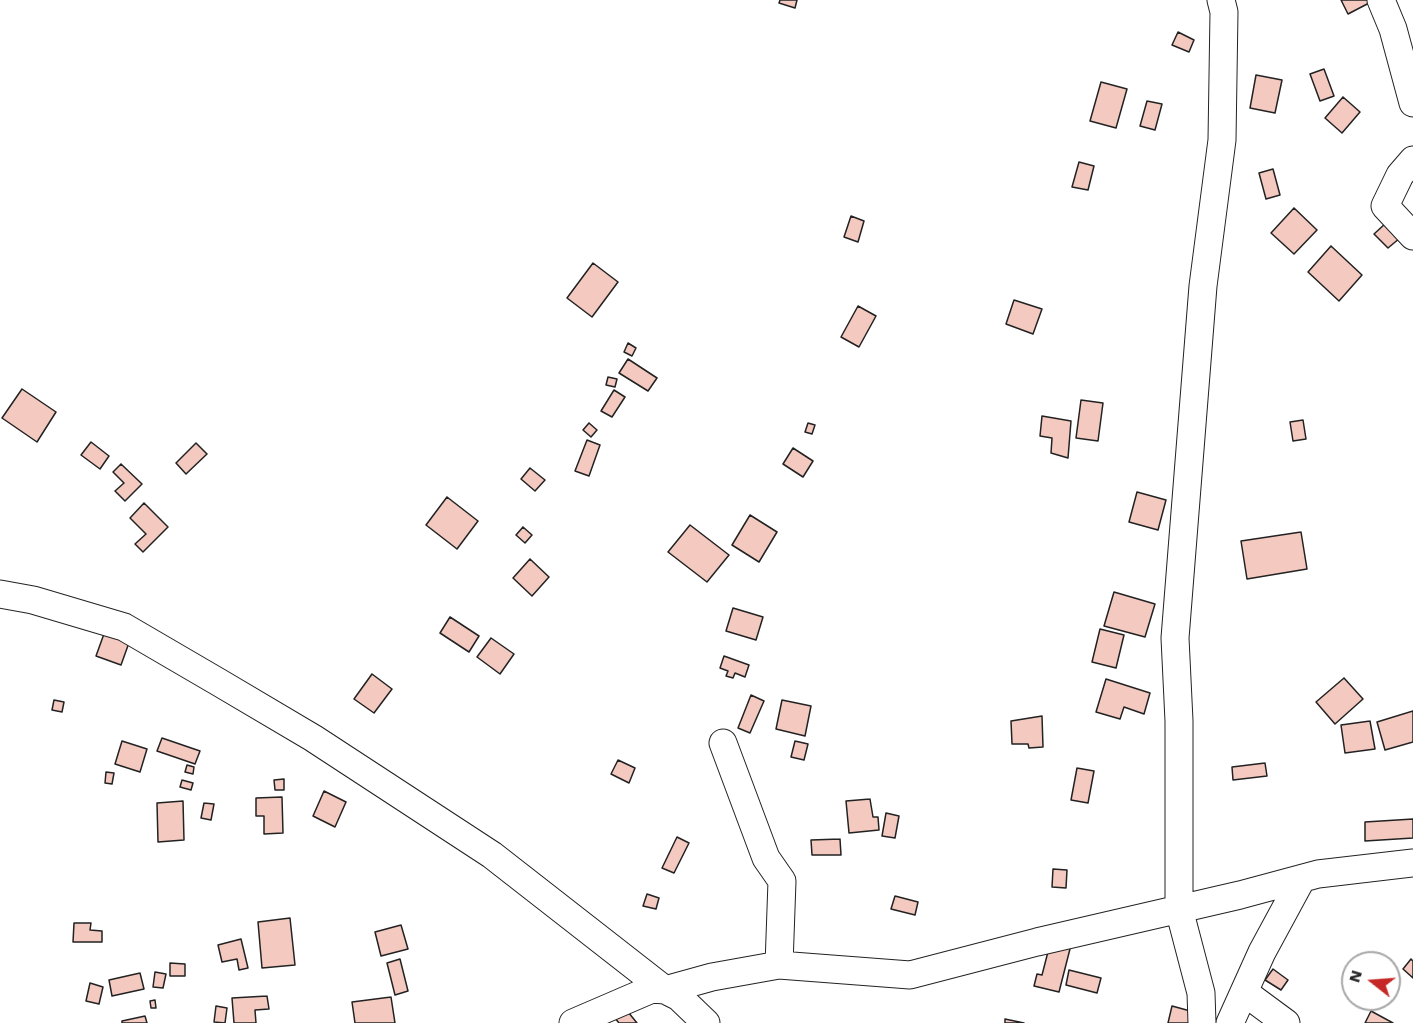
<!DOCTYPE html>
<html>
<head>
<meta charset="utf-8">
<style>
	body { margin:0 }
	#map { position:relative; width:1413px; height:1023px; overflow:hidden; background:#fff; font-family:"Work Sans",sans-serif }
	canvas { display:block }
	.north { position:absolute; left:1341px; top:951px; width:60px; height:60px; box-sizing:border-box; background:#fff; border:2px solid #a7a7a7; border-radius:50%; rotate:287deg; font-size:16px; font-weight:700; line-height:24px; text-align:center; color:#222 }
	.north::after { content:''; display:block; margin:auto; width:21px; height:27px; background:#c62828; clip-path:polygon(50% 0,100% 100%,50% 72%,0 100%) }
</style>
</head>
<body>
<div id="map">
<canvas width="1413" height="1023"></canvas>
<div class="north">N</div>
</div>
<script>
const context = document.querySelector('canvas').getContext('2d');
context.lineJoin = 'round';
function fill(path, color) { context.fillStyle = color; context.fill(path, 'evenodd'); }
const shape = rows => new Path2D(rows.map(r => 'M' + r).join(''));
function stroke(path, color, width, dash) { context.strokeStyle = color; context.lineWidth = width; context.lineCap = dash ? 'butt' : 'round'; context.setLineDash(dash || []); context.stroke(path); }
const building = shape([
	[780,0,797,0,795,8,779,3,780,0],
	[1341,0,1372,0,1373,1,1348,14,1341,0],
	[1178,32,1194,40,1189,52,1172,45,1178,32],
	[1324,69,1334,96,1320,101,1310,74,1324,69],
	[1256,75,1282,80,1275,113,1250,108,1256,75],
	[1101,82,1127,89,1116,128,1090,121,1101,82],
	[1343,97,1360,112,1342,133,1325,118,1343,97],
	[1147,101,1162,104,1155,130,1140,126,1147,101],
	[1079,162,1094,166,1088,190,1072,187,1079,162],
	[1273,169,1280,195,1266,199,1259,173,1273,169],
	[1294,208,1317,230,1294,254,1271,233,1294,208],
	[851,216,864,221,858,242,844,237,851,216],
	[1386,223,1400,238,1388,248,1374,234,1386,223],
	[1331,246,1362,275,1339,301,1308,272,1331,246],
	[593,263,618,282,592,317,567,298,593,263],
	[1014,300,1042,309,1033,334,1006,324,1014,300],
	[858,306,876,316,859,347,841,337,858,306],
	[628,343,636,348,632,356,624,352,628,343],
	[628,359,657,378,648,391,619,373,628,359],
	[608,377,617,379,615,387,606,385,608,377],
	[22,389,56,412,37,442,2,418,22,389],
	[614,390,625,397,612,417,601,411,614,390],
	[1081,400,1103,403,1098,441,1076,438,1081,400],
	[1042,416,1071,421,1068,458,1051,453,1052,438,1040,436,1042,416],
	[1303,420,1306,439,1293,441,1290,422,1303,420],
	[589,423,597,430,591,437,583,430,589,423],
	[808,423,815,425,812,434,805,432,808,423],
	[587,440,600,445,589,476,575,471,587,440],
	[91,442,109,456,100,469,81,455,91,442],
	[196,443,207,454,186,474,176,463,196,443],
	[793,448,813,461,803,477,783,464,793,448],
	[121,464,142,484,125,501,115,491,124,483,113,472,121,464],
	[530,468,545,480,535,491,521,479,530,468],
	[1137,492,1166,500,1158,530,1129,522,1137,492],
	[447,497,478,521,457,549,426,525,447,497],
	[144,503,168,527,143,552,135,544,146,534,130,518,144,503],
	[750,515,777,532,759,562,732,545,750,515],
	[690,525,729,555,707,582,668,552,690,525],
	[523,527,532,535,525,543,516,535,523,527],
	[1301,532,1307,569,1247,579,1241,541,1301,532],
	[530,559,549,577,532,596,513,578,530,559],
	[1114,592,1155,604,1145,637,1104,626,1114,592],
	[733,608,763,617,756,640,726,631,733,608],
	[450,617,479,636,469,652,440,633,450,617],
	[1100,629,1124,635,1116,668,1092,662,1100,629],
	[105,631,130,640,121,665,96,656,105,631],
	[491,638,514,654,500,674,477,657,491,638],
	[724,656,749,665,745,677,735,673,733,678,726,676,728,671,720,668,724,656],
	[372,674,392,689,374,713,354,699,372,674],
	[1344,678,1363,699,1335,724,1316,702,1344,678],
	[1106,679,1150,693,1144,714,1124,707,1120,719,1096,712,1106,679],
	[751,695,764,701,750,733,738,728,751,695],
	[54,700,64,702,62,712,52,710,54,700],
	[782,700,811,706,805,736,776,729,782,700],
	[1413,711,1413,742,1385,750,1377,722,1413,711],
	[1042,716,1043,747,1029,748,1028,744,1012,744,1011,721,1042,716],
	[1370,721,1375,749,1345,753,1341,725,1370,721],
	[162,738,200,751,195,764,157,751,162,738],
	[122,741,147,749,140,772,115,764,122,741],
	[795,741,808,744,804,760,791,757,795,741],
	[618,760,635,768,629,783,611,774,618,760],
	[1265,763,1267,776,1233,780,1232,767,1265,763],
	[187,765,194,767,193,774,185,772,187,765],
	[1077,768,1094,771,1088,803,1071,800,1077,768],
	[106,772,114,773,112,784,105,783,106,772],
	[284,779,284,790,275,790,274,780,284,779],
	[182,780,193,783,191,790,180,787,182,780],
	[324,791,346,802,335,827,313,816,324,791],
	[282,797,283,833,264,834,264,816,256,816,256,798,282,797],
	[870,799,873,817,878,817,879,830,849,833,846,801,870,799],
	[183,801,184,840,158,842,157,803,183,801],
	[204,803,214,804,211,820,201,818,204,803],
	[886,813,899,816,895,838,882,836,886,813],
	[1413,819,1413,838,1365,841,1365,822,1413,819],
	[677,837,689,843,674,873,662,868,677,837],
	[840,839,841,855,812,855,811,840,840,839],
	[1053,869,1067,870,1066,888,1052,887,1053,869],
	[647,894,659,898,656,909,643,906,647,894],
	[895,896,918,902,915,915,891,909,895,896],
	[290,918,295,965,262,968,258,922,290,918],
	[74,923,91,923,90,930,102,931,102,942,73,942,74,923],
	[401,925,408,949,381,956,375,932,401,925],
	[241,939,248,968,239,970,237,959,222,962,218,945,241,939],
	[1051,940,1071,945,1059,992,1034,986,1037,974,1042,975,1051,940],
	[400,959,408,991,395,995,387,963,400,959],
	[1411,959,1413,961,1413,978,1403,969,1411,959],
	[170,963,185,964,185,976,170,976,170,963],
	[1273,969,1288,980,1281,990,1265,980,1273,969],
	[1069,970,1101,978,1097,993,1066,985,1069,970],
	[155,972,166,974,163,988,153,987,155,972],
	[140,973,144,989,112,996,109,980,140,973],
	[90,983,103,987,99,1004,86,1001,90,983],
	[267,996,269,1009,255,1010,256,1023,234,1023,232,998,267,996],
	[391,997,395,1023,355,1023,352,1002,391,997],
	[155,1000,156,1008,151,1008,150,1001,155,1000],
	[620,1002,637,1023,619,1023,609,1011,620,1002],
	[216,1006,227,1008,225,1023,214,1022,216,1006],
	[1172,1006,1194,1012,1191,1023,1168,1023,1172,1006],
	[1371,1011,1393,1023,1365,1023,1371,1011],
	[145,1016,147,1023,122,1023,122,1021,145,1016],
	[1005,1019,1024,1023,1005,1023,1005,1019]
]);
fill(building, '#f3c9c0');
stroke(building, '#222', 1.5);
const minor = shape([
	[1381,0,1393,29,1413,103],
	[1413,160,1400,175,1385,206,1413,236],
	[0,594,33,600,124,627,220,683,313,738,492,855,665,990,712,977,779,965,910,975,1037,942,1240,895,1318,874,1413,863],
	[723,743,766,858,782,881,779,965],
	[1244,992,1286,1023],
	[573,1023,652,989,665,990,679,997,706,1023],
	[1202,1023,1201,993,1179,909,1179,721,1175,638,1203,286,1222,140,1224,12,1221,0],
	[1230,1023,1262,952,1301,880]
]);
stroke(minor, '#222', 29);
stroke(minor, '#fff', 27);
</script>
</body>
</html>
